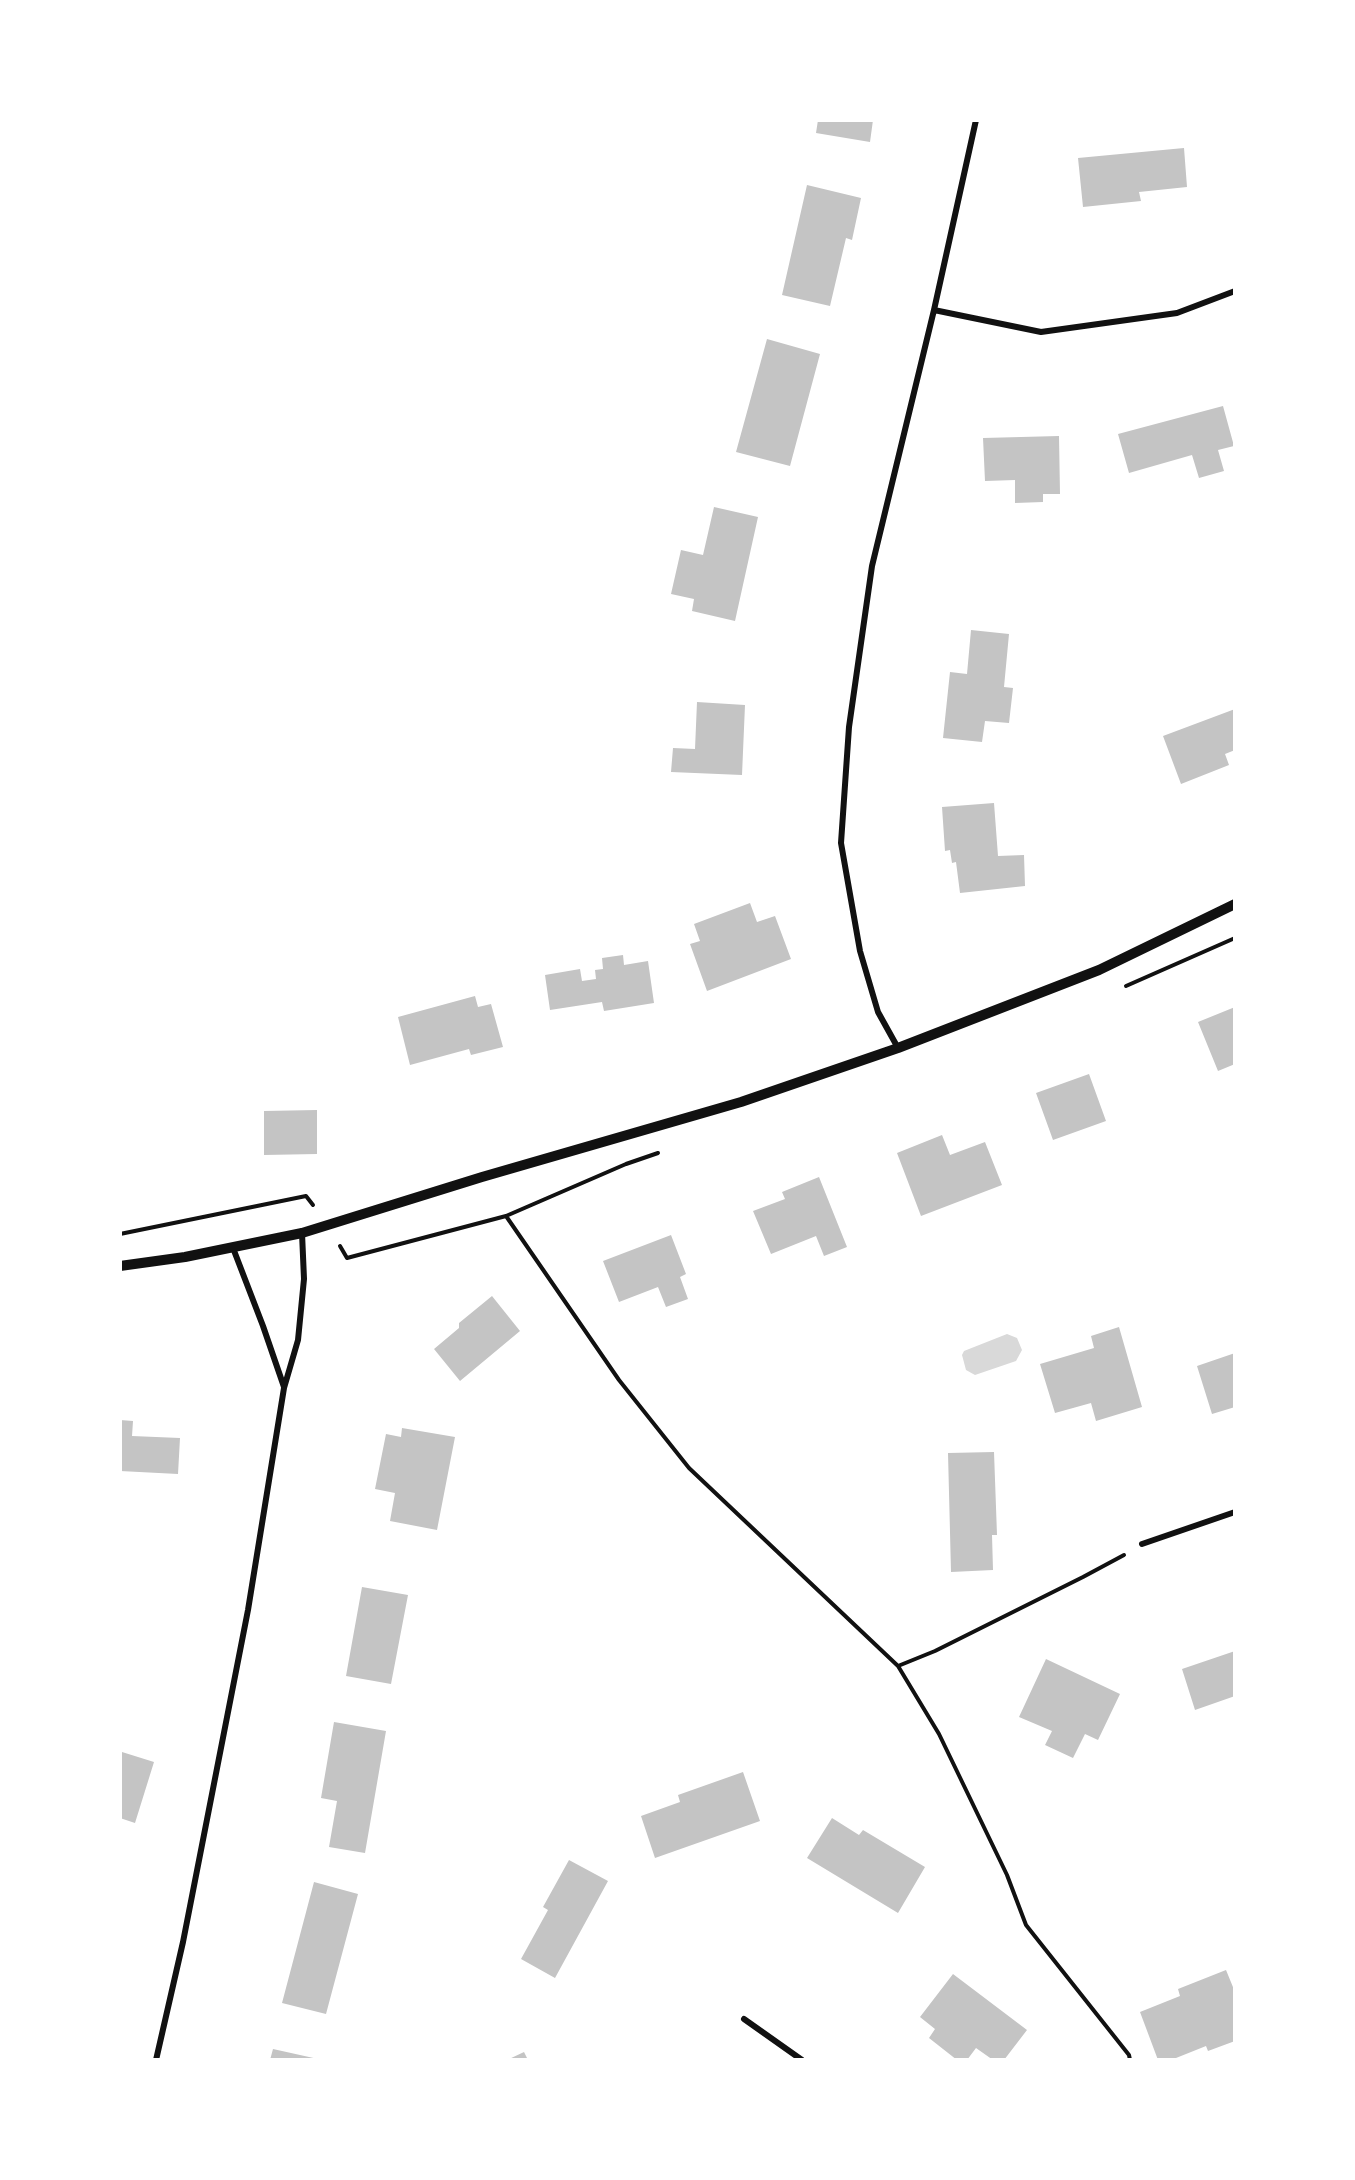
<!DOCTYPE html>
<html>
<head>
<meta charset="utf-8">
<style>
	body { margin:0 }
	#map { position:relative; width:1355px; height:2180px; overflow:hidden; background:#fff; font-family:"Open Sans",sans-serif }
	canvas { display:block }
	.frame { position:absolute; inset:0; border:122px solid #fff; pointer-events:none }
</style>
</head>
<body>
<div id="map">
<canvas width="1355" height="2180"></canvas>
<div class="frame"></div>
</div>
<script>
const context = document.querySelector('canvas').getContext('2d');
context.lineJoin = 'round';
function fill(path, color) { context.fillStyle = color; context.fill(path, 'evenodd'); }
const shape = rows => new Path2D(rows.map(r => 'M' + r).join(''));
function stroke(path, color, width, dash) { context.strokeStyle = color; context.lineWidth = width; context.lineCap = dash ? 'butt' : 'round'; context.setLineDash(dash || []); context.stroke(path); }
fill(shape([
	[1007,1334,1017,1338,1022,1350,1016,1361,975,1375,966,1370,962,1355,964,1351]
]), '#d9d9d9');
fill(shape([
	[818,120,873,120,870,142,816,133],
	[1184,148,1187,187,1139,192,1141,201,1083,207,1078,158],
	[807,185,861,198,852,240,846,238,830,306,782,295],
	[767,339,820,354,790,466,736,452],
	[1223,406,1234,446,1218,450,1224,471,1199,478,1192,455,1129,473,1118,434],
	[1059,436,1060,494,1043,494,1043,502,1015,503,1015,480,985,481,983,438],
	[714,507,758,517,735,621,692,611,694,599,671,594,681,550,703,555],
	[971,630,1009,634,1004,687,1013,688,1009,723,985,721,982,742,943,738,950,672,967,674],
	[697,702,745,705,742,775,671,772,673,748,695,749],
	[1235,709,1235,750,1225,754,1229,765,1181,784,1163,736],
	[994,803,998,856,1024,855,1025,886,960,893,956,862,952,863,950,850,945,851,942,807],
	[750,903,757,922,775,916,791,959,707,991,690,944,700,941,694,924],
	[623,955,624,965,648,961,654,1003,604,1011,602,1002,550,1010,545,975,580,969,582,981,596,979,595,970,603,969,602,958],
	[475,996,478,1007,491,1004,503,1047,471,1055,469,1049,410,1065,398,1017],
	[1235,1007,1235,1064,1218,1071,1198,1022],
	[1089,1074,1106,1121,1053,1140,1036,1093],
	[317,1110,317,1154,264,1155,264,1111],
	[942,1135,950,1155,985,1142,1002,1185,921,1216,897,1153],
	[819,1177,847,1247,824,1256,816,1236,771,1254,753,1211,785,1199,782,1192],
	[671,1235,686,1274,680,1277,688,1299,666,1307,658,1287,619,1302,603,1261],
	[492,1296,520,1331,460,1381,434,1349,459,1328,459,1323],
	[1119,1327,1142,1407,1096,1421,1091,1403,1055,1413,1040,1364,1094,1348,1091,1336],
	[1235,1353,1235,1407,1212,1414,1197,1366],
	[120,1420,133,1421,132,1436,180,1438,178,1474,120,1471],
	[402,1428,455,1437,437,1530,390,1521,395,1493,375,1489,386,1434,401,1437],
	[994,1452,997,1535,992,1535,993,1570,951,1572,948,1453],
	[362,1587,408,1595,391,1684,346,1676],
	[1235,1651,1235,1696,1195,1710,1182,1669],
	[1046,1659,1120,1694,1098,1740,1085,1734,1073,1758,1045,1745,1052,1731,1019,1717],
	[334,1722,386,1731,365,1853,329,1847,337,1801,321,1798],
	[122,1752,154,1762,135,1823,120,1818,120,1759],
	[743,1772,760,1821,655,1858,641,1816,680,1802,678,1795],
	[832,1818,859,1835,863,1830,925,1867,898,1913,807,1858],
	[569,1860,608,1881,555,1978,521,1959,548,1910,543,1907],
	[314,1882,358,1894,326,2014,282,2003],
	[1226,1970,1235,1992,1235,2041,1208,2051,1206,2046,1171,2060,1158,2060,1140,2012,1180,1996,1178,1989],
	[953,1974,1027,2030,1004,2060,993,2060,976,2048,967,2060,957,2060,929,2038,935,2029,920,2017],
	[273,2049,318,2059,318,2060,270,2060],
	[524,2052,528,2060,507,2060]
]), '#c4c4c4');
stroke(shape([
	[1126,986,1235,938],
	[506,1216,619,1380,689,1468,898,1666,935,1651,1083,1577,1124,1555],
	[120,1234,306,1196,313,1205],
	[340,1246,347,1258,506,1216,626,1164,658,1153],
	[898,1666,939,1734,1007,1875,1026,1925,1129,2055,1130,2060]
]), '#111', 4);
stroke(shape([
	[934,310,1041,332,1177,313,1235,291],
	[898,1048,878,1012,860,951,841,843,849,727,872,566,934,310,976,120],
	[233,1248,263,1326,284,1387],
	[1142,1544,1235,1512],
	[744,2019,802,2060],
	[156,2060,183,1942,248,1610,284,1388,298,1340,304,1279,302,1233]
]), '#111', 6);
stroke(shape([
	[120,1266,185,1257,302,1233,482,1177,741,1102,898,1048,1099,970,1235,904]
]), '#111', 10);
</script>
</body>
</html>
